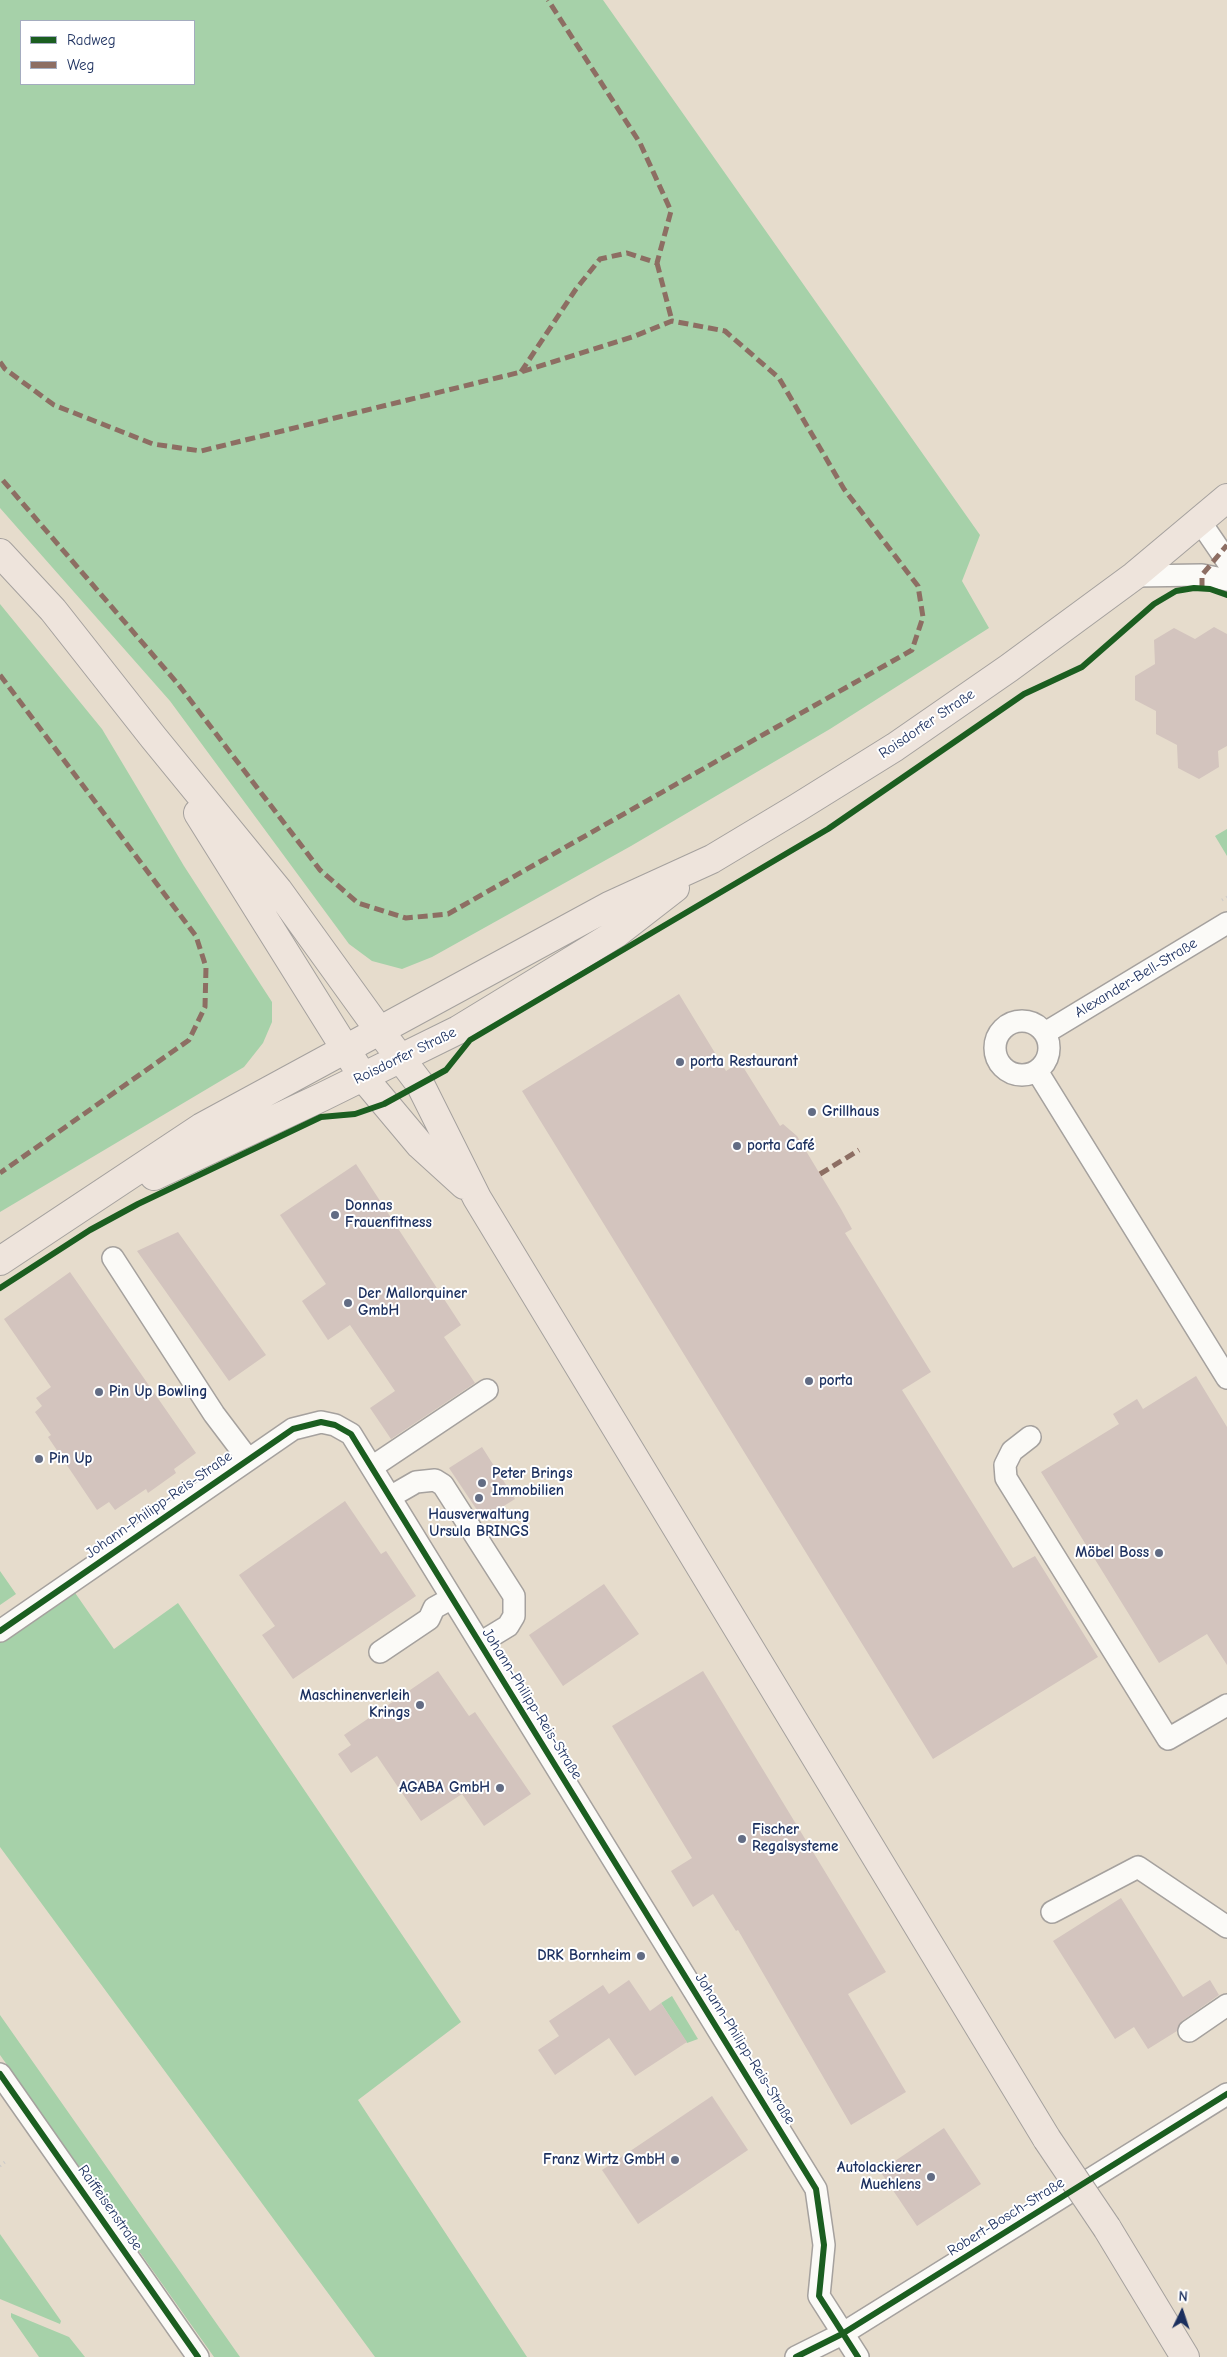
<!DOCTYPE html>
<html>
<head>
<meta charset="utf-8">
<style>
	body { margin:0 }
	#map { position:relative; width:1227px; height:2357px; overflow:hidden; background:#e6dccc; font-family:"Comic Neue",sans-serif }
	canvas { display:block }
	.legend { position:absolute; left:20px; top:20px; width:175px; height:65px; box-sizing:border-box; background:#fff; border:1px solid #a4acbf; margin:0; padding:6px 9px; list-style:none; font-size:15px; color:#1b2f5e }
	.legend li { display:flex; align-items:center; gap:10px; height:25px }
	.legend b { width:25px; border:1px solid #a4acbf }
	.north { position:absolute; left:1157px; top:2287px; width:50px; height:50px; -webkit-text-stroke:4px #fff; paint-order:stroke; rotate:4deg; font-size:14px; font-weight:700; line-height:20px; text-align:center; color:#1b2f5e }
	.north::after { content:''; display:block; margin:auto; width:18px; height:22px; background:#1b2f5e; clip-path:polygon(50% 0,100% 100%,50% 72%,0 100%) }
</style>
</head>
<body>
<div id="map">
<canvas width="1227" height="2357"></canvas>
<ul class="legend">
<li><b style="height:6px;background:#1b5e20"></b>Radweg</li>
<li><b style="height:6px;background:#8d6e63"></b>Weg</li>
</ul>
<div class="north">N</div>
</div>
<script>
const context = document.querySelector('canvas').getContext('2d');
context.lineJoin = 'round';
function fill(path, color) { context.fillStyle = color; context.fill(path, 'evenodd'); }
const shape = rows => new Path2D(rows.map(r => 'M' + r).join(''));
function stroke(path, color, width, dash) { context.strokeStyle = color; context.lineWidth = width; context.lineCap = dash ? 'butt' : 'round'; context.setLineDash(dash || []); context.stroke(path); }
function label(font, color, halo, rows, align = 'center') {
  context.font = font + ' "Comic Neue",sans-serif'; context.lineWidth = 4; context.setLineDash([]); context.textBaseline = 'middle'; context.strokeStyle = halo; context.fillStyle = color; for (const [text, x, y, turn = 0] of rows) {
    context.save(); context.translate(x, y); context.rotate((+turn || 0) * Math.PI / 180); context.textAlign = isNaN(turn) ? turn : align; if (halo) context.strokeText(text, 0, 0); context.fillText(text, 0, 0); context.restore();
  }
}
fill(shape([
	[0,0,603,0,980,535,962,581,989,628,830,729,631,846,432,957,402,969,372,961,349,944,170,701,0,508],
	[21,21,194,21,194,84,21,84],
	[0,604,102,729,184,866,272,1002,272,1022,263,1043,244,1067,0,1212],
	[1227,829,1227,856,1215,836],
	[0,1571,16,1594,0,1605],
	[71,1587,114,1649,178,1603,461,2022,358,2100,527,2357,375,2357,0,1847,0,1638],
	[672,1996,698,2039,687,2043,661,2003],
	[0,2015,240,2357,214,2357,0,2055],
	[0,2234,61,2321,60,2324,0,2299],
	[11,2313,69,2337,85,2357,39,2357,11,2317]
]), '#a6d1a9');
fill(shape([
	[1214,627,1227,634,1227,746,1218,751,1219,767,1199,779,1178,768,1177,745,1156,734,1156,711,1135,700,1135,676,1155,664,1154,640,1174,628,1195,639],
	[679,994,726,1071,740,1062,780,1126,783,1124,797,1136,841,1209,852,1229,845,1233,931,1372,902,1390,1013,1568,1035,1556,1098,1657,933,1759,522,1091],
	[356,1164,461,1325,444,1337,475,1383,391,1439,370,1408,395,1391,350,1325,328,1340,302,1301,326,1284,280,1215],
	[178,1232,266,1355,229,1381,137,1251],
	[70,1272,196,1453,174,1469,176,1473,148,1493,146,1489,115,1510,109,1502,97,1510,48,1437,51,1435,35,1412,42,1406,36,1398,51,1387,4,1319],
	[1196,1376,1227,1427,1227,1665,1207,1634,1159,1663,1041,1472,1119,1424,1113,1414,1137,1399,1143,1409],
	[482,1447,515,1499,483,1519,449,1468],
	[345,1501,381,1554,386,1551,416,1596,293,1679,262,1635,275,1626,239,1575],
	[604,1584,639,1634,563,1686,529,1635],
	[438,1671,469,1716,475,1712,531,1794,484,1826,462,1794,421,1821,377,1756,351,1773,338,1754,351,1745,344,1735],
	[703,1671,886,1972,848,1994,906,2092,851,2125,738,1930,736,1931,713,1894,693,1907,671,1871,692,1858,612,1726],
	[1121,1898,1183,1997,1210,1980,1219,1995,1182,2021,1177,2031,1148,2049,1134,2027,1115,2039,1053,1941],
	[629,1980,650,2011,661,2003,687,2042,635,2076,609,2038,555,2075,538,2050,559,2036,549,2021,603,1985,609,1994],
	[712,2096,748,2150,638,2224,602,2170],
	[944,2128,981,2184,917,2226,880,2171]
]), '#d3c4be');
const minor = shape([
	[1199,520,1227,561],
	[1134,576,1202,575,1227,580],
	'995 1048a27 27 0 1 1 54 0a27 27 0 1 1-54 0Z',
	[1045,1033,1227,923],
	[1037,1071,1227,1378],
	[113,1258,214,1414,248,1459],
	[1030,1437,1012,1451,1005,1465,1006,1478,1168,1739,1227,1705],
	[372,1467,487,1390],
	[390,1497,416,1482,435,1480,443,1485,514,1596,514,1616,508,1626,480,1643],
	[0,1631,293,1429,321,1422,335,1425,351,1434,816,2189,824,2245,819,2296,858,2357],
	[380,1652,429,1619,434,1608,452,1598],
	[1052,1912,1138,1867,1227,1927],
	[1189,2031,1227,2005],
	[0,2074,198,2357],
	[796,2357,842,2334,1227,2094]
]);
const major = shape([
	[0,553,53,610,153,737,278,890,379,1030,420,1084,477,1198,1047,2139],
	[198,813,363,1077,420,1145,464,1185],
	[154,1176,322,1097,458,1030,617,933,675,888],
	[0,1261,202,1127,609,906,712,859,797,808,895,747,1009,668,1134,576,1227,498],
	[1107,2228,1185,2357]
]);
stroke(minor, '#a5a19e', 24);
stroke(major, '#a5a19e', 30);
stroke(shape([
	[1222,900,1227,897],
	[0,2166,5,2162]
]), '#cbcac9', 3, [1, 4]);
stroke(minor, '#fbfaf7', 21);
stroke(major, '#eee4dc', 28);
const majorBridge = shape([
	[1047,2139,1107,2228]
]);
stroke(majorBridge, '#a5a19e', 30, []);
stroke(majorBridge, '#eee4dc', 28);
stroke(shape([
	[657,263,672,321],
	[0,362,5,369,54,405,153,444,201,451,521,372,635,336,672,321,725,331,779,378,844,489,918,586,923,617,912,650,448,914,406,918,358,903,320,870,178,684,0,477],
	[521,372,576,289,600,259,627,253,657,263,671,211,640,143,548,0],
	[1202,588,1202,575,1227,545],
	[0,675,196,936,206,967,205,1007,189,1040,0,1173],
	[820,1174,859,1150]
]), '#8d6e63', 5, [10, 5]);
stroke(shape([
	[0,1288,90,1230,138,1204,321,1117,355,1114,384,1104,446,1070,470,1040,828,829,1024,694,1082,667,1154,604,1176,591,1194,588,1210,589,1227,595],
	[0,1631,293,1429,321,1422,335,1425,351,1434,816,2189,824,2245,819,2296,858,2357],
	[0,2074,198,2357],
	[796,2357,842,2334,1227,2094]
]), '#1b5e20', 6);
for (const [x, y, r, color] of [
	[680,1062,5,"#626c84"],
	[812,1112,5,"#626c84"],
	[737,1146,5,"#626c84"],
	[335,1215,5,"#626c84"],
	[348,1303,5,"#626c84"],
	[809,1381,5,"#626c84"],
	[99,1392,5,"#626c84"],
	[39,1459,5,"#626c84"],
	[482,1483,5,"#626c84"],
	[479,1498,5,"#626c84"],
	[1159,1553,5,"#626c84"],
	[420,1705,5,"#626c84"],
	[500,1788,5,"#626c84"],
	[742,1839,5,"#626c84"],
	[641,1956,5,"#626c84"],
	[675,2160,5,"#626c84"],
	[931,2177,5,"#626c84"]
]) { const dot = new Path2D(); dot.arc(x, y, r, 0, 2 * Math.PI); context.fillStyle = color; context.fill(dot); stroke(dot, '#fff', 2); }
label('15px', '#1b2f5e', '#fff', [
	["Roisdorfer Straße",927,724,-34],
	["Alexander-Bell-Straße",1136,978,-31],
	["Roisdorfer Straße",405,1056,-26],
	["Johann-Philipp-Reis-Straße",159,1505,-35],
	["Johann-Philipp-Reis-Straße",532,1704,58],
	["Johann-Philipp-Reis-Straße",745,2049,58],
	["Raiffeisenstraße",110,2208,55],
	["Robert-Bosch-Straße",1006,2217,-32]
]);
label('bold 15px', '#1b2f5e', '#fff', [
	["porta Restaurant",690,1062],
	["Grillhaus",822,1112],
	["porta Café",747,1146],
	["Donnas",345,1206],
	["Frauenfitness",345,1223],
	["Der Mallorquiner",358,1294],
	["GmbH",358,1311],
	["porta",819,1381],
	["Pin Up Bowling",109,1392],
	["Pin Up",49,1459],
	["Peter Brings",492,1474],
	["Immobilien",492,1491],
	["Hausverwaltung",479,1515,"center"],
	["Ursula BRINGS",479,1532,"center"],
	["Möbel Boss",1149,1553,"right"],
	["Maschinenverleih",410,1696,"right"],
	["Krings",410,1713,"right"],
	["AGABA GmbH",490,1788,"right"],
	["Fischer",752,1830],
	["Regalsysteme",752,1847],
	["DRK Bornheim",631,1956,"right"],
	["Franz Wirtz GmbH",665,2160,"right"],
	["Autolackierer",921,2168,"right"],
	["Muehlens",921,2185,"right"]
], 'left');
</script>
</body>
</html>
